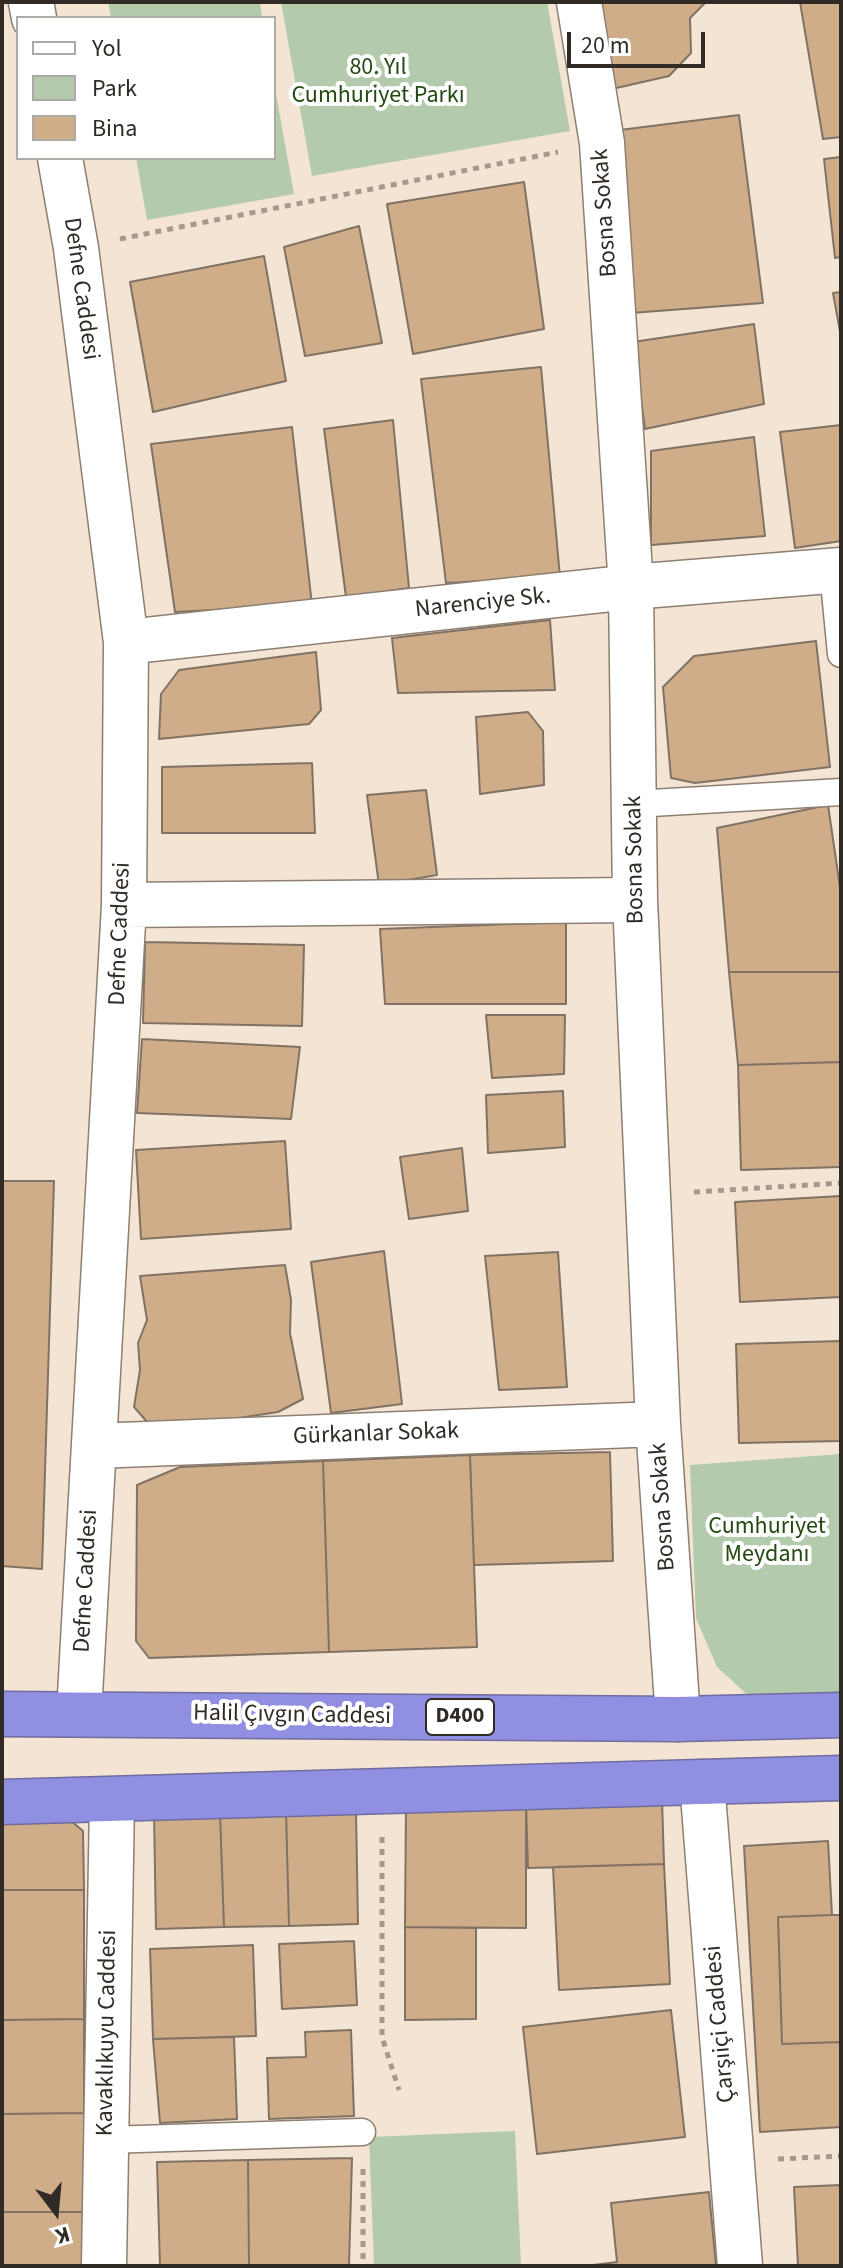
<!DOCTYPE html>
<html>
<head>
<meta charset="utf-8">
<style>
	body { margin:0 }
	#map { position:relative; width:843px; height:2268px; overflow:hidden; background:#f4e4d4; font-family:"Source Sans 3",sans-serif }
	canvas { display:block }
	.frame { position:absolute; inset:0; border:4px solid #312b25; pointer-events:none }
	.legend { position:absolute; left:16px; top:16px; width:260px; height:144px; box-sizing:border-box; background:#fff; border:2px solid #adaaa8; margin:0; padding:10px 14px; list-style:none; font-size:24px; color:#312b25 }
	.legend li { display:flex; align-items:center; gap:16px; height:40px }
	.legend b { width:40px; border:2px solid #adaaa8 }
	.north { position:absolute; left:16px; top:2172px; width:80px; height:80px; -webkit-text-stroke:6px #fff; paint-order:stroke; rotate:164deg; font-size:22px; font-weight:700; line-height:32px; text-align:center; color:#312b25 }
	.north::after { content:''; display:block; margin:auto; width:28px; height:36px; background:#312b25; clip-path:polygon(50% 0,100% 100%,50% 72%,0 100%) }
	.scale { position:absolute; left:567px; top:32px; width:138px; height:36px; box-sizing:border-box; border:4px solid #312b25; border-top:0; padding-left:10px; font-size:24px; line-height:28px; white-space:nowrap; color:#312b25; -webkit-text-stroke:6px #fff; paint-order:stroke }
</style>
</head>
<body>
<div id="map">
<canvas width="843" height="2268"></canvas>
<div class="frame"></div>
<ul class="legend">
<li><b style="height:10px;background:#fff"></b>Yol</li>
<li><b style="height:22px;background:#b3caac"></b>Park</li>
<li><b style="height:22px;background:#d0ad89"></b>Bina</li>
</ul>
<div class="north">K</div>
<div class="scale">20 m</div>
</div>
<script>
const context = document.querySelector('canvas').getContext('2d');
context.lineJoin = 'round';
function fill(path, color) { context.fillStyle = color; context.fill(path, 'evenodd'); }
const shape = rows => new Path2D(rows.map(r => 'M' + r).join(''));
function stroke(path, color, width, dash) { context.strokeStyle = color; context.lineWidth = width; context.lineCap = dash ? 'butt' : 'round'; context.setLineDash(dash || []); context.stroke(path); }
function label(font, color, halo, rows, align = 'center') {
  context.font = font + ' "Source Sans 3",sans-serif'; context.lineWidth = 8; context.setLineDash([]); context.textBaseline = 'middle'; context.strokeStyle = halo; context.fillStyle = color; for (const [text, x, y, turn = 0] of rows) {
    context.save(); context.translate(x, y); context.rotate((+turn || 0) * Math.PI / 180); context.textAlign = isNaN(turn) ? turn : align; if (halo) context.strokeText(text, 0, 0); context.fillText(text, 0, 0); context.restore();
  }
}
fill(shape([
	[108,2,260,2,262,18,111,18],
	[281,2,547,2,570,131,312,176],
	[274,83,294,194,147,220,136,158,274,158],
	[841,1454,841,1694,752,1699,717,1667,696,1618,690,1465],
	[515,2131,521,2266,374,2266,369,2137]
]), '#b3caac');
const building = shape([
	[601,2,706,2,690,18,691,53,669,76,612,89,601,2],
	[800,2,841,2,841,137,823,139,800,2],
	[739,115,763,303,631,313,612,131,739,115],
	[841,157,841,257,835,258,824,159,841,157],
	[524,182,544,329,413,354,387,204,524,182],
	[359,226,382,343,305,356,284,247,359,226],
	[264,256,286,381,153,412,130,282,264,256],
	[841,292,841,337,833,293,841,292],
	[754,324,764,404,645,429,633,342,754,324],
	[541,367,560,577,446,583,421,379,541,367],
	[393,420,409,588,346,597,324,429,393,420],
	[841,425,841,541,795,548,780,432,841,425],
	[292,427,312,605,175,612,151,444,292,427],
	[754,437,765,536,651,545,651,451,754,437],
	[550,620,555,690,398,693,392,638,550,620],
	[816,641,830,767,695,783,671,778,663,687,694,656,816,641],
	[316,652,321,710,309,724,159,739,161,694,179,670,316,652],
	[528,712,543,731,544,785,480,794,476,717,528,712],
	[312,763,315,833,162,833,162,767,312,763],
	[426,790,437,875,379,885,367,795,426,790],
	[828,805,841,894,841,972,729,972,717,828,828,805],
	[566,922,566,1004,385,1004,380,929,566,922],
	[145,942,304,945,302,1026,143,1023,145,942],
	[729,972,841,972,841,1062,738,1065,729,972],
	[486,1015,565,1015,564,1074,492,1078,486,1015],
	[142,1039,300,1047,291,1119,137,1113,142,1039],
	[841,1062,841,1167,741,1170,738,1065,841,1062],
	[563,1091,565,1147,488,1153,486,1095,563,1091],
	[285,1141,291,1229,141,1239,136,1150,285,1141],
	[462,1148,468,1211,409,1219,400,1157,462,1148],
	[2,1181,54,1181,42,1569,2,1566,2,1181],
	[841,1196,841,1297,740,1302,735,1202,841,1196],
	[384,1251,402,1404,331,1413,311,1262,384,1251],
	[558,1252,567,1387,499,1390,485,1256,558,1252],
	[285,1265,291,1300,290,1333,303,1399,278,1412,232,1419,149,1424,134,1407,140,1370,138,1343,147,1320,140,1276,285,1265],
	[841,1341,841,1441,739,1443,736,1344,841,1341],
	[610,1452,613,1561,474,1565,470,1455,610,1452],
	[470,1455,477,1647,329,1652,323,1461,470,1455],
	[323,1461,329,1652,149,1658,136,1641,137,1485,180,1467,323,1461],
	[662,1799,664,1864,528,1868,526,1802,662,1799],
	[406,1802,526,1802,526,1928,405,1927,406,1802],
	[356,1810,358,1924,289,1926,286,1811,356,1810],
	[286,1811,289,1926,224,1927,220,1813,286,1811],
	[220,1813,224,1927,156,1929,154,1814,220,1813],
	[69,1819,83,1831,84,1890,2,1890,2,1823,69,1819],
	[828,1841,832,1915,778,1917,782,2044,841,2042,841,2127,760,2132,744,1846,828,1841],
	[664,1864,670,1984,559,1990,553,1867,664,1864],
	[2,1890,84,1890,84,2019,2,2020,2,1890],
	[832,1915,841,1915,841,2042,782,2044,778,1917,832,1915],
	[405,1927,476,1928,476,2019,405,2020,405,1927],
	[354,1941,357,2005,282,2009,279,1944,354,1941],
	[253,1945,256,2036,153,2039,150,1949,253,1945],
	[671,2010,685,2137,537,2154,523,2027,671,2010],
	[84,2019,84,2113,2,2114,2,2020,84,2019],
	[351,2030,354,2116,269,2119,267,2058,306,2057,305,2032,351,2030],
	[234,2037,237,2119,160,2123,153,2039,234,2037],
	[84,2113,84,2212,2,2212,2,2114,84,2113],
	[352,2158,349,2266,249,2266,248,2160,352,2158],
	[248,2160,249,2266,160,2266,157,2162,248,2160],
	[841,2185,841,2266,798,2266,794,2187,841,2185],
	[709,2192,716,2266,585,2266,617,2262,611,2203,709,2192],
	[2,2212,84,2212,83,2266,2,2266,2,2212]
]);
fill(building, '#d0ad89');
stroke(building, '#807264', 2);
const lane = shape([
	[833,571,841,654],
	[634,804,841,792],
	[106,2140,362,2132]
]);
const street = shape([
	[31,2,34,18],
	[579,2,602,143,631,587,635,900,658,1424,678,1719],
	[60,158,76,248,126,642,124,905,79,1713],
	[126,642,631,587,841,570],
	[124,905,635,900],
	[95,1446,658,1424],
	[702,1782,740,2266],
	[104,2266,112,1800]
]);
const highway = shape([
	[2,1714,678,1719,841,1715],
	[2,1802,841,1778]
]);
stroke(lane, '#8d7f71', 29);
stroke(street, '#8d7f71', 47);
stroke(highway, '#6f6c9f', 47);
stroke(shape([
	[120,239,558,152],
	[694,1192,841,1183],
	[382,1837,382,2037,399,2090],
	[778,2159,841,2156],
	[363,2169,363,2266]
]), '#a5998d', 5, [6, 6]);
stroke(lane, '#fff', 26);
stroke(street, '#fff', 44);
stroke(highway, '#918fe1', 44);
for (const [x, y, w] of [
	[460,1717,68]
]) { const box = new Path2D(); box.roundRect(x - w / 2, y - 18, w, 36, 6); context.fillStyle = '#fff'; context.fill(box); stroke(box, '#312b25', 2); }
label('bold 22px', '#312b25', null, [
	["D400",460,1717]
]);
label('24px', '#244a13', '#fff', [
	["80. Yıl",378,69],
	["Cumhuriyet Parkı",378,97],
	["Cumhuriyet",767,1528],
	["Meydanı",767,1556]
]);
label('24px', '#312b25', '#fff', [
	["Bosna Sokak",606,213,-94],
	["Defne Caddesi",80,289,82],
	["Narenciye Sk.",483,604,-6],
	["Bosna Sokak",636,860,-91],
	["Defne Caddesi",121,934,-88],
	["Gürkanlar Sokak",376,1435,-2],
	["Bosna Sokak",664,1507,-94],
	["Defne Caddesi",87,1581,-87],
	["Halil Çıvgın Caddesi",292,1716,1],
	["Çarşıiçi Caddesi",721,2024,-95],
	["Kavaklıkuyu Caddesi",108,2033,-89]
]);
</script>
</body>
</html>
